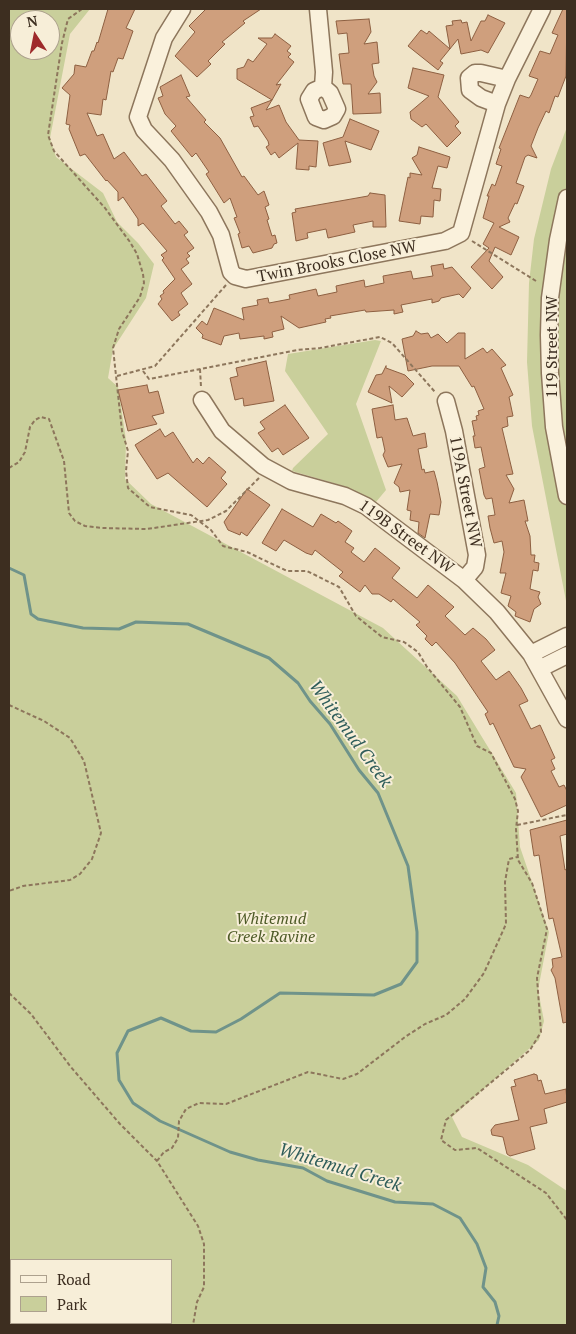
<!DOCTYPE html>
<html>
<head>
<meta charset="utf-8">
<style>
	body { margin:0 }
	#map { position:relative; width:576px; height:1334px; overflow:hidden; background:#f0e4c8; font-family:"PT Serif",serif }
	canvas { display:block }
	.frame { position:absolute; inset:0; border:10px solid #3d2e20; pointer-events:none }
	.legend { position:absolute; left:10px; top:1259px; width:162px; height:65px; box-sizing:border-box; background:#f7eed8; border:1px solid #ada18e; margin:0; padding:6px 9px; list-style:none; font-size:15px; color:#3d2e20 }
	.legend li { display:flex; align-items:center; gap:10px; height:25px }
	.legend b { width:25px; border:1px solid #ada18e }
	.north { position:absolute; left:10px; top:10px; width:50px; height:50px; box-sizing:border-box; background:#f7eed8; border:1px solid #ada18e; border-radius:50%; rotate:349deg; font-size:14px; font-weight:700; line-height:20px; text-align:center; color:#3d2e20 }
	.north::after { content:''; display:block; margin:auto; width:18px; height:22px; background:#9e2a2b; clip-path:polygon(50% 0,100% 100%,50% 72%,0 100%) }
</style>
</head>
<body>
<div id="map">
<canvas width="576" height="1334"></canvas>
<div class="frame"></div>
<ul class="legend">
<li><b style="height:6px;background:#faf1dc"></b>Road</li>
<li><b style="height:14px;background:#c9cf9b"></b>Park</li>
</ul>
<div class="north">N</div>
</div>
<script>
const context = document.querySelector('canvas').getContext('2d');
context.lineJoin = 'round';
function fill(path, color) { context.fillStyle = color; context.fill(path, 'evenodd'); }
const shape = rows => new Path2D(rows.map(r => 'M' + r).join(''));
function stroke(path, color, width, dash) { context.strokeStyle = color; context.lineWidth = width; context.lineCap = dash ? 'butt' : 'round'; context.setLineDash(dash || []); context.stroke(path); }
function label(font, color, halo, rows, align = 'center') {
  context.font = font + ' "PT Serif",serif'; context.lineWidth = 4; context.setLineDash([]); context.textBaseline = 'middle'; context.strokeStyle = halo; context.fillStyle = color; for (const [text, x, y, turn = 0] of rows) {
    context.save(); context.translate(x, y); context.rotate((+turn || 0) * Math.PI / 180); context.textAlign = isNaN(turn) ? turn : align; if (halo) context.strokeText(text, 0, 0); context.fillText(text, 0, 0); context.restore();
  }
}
fill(shape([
	[9,9,90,9,70,34,50,138,56,157,103,193,117,222,138,243,154,264,146,298,113,349,108,378,118,387,126,440,125,479,151,504,383,628,457,696,516,793,520,847,549,932,538,990,544,1021,539,1040,452,1117,462,1137,528,1165,567,1191,567,1325,9,1325],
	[20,20,50,20,50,50,20,50],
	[11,1260,171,1260,171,1323,11,1323],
	[567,127,567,606,532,426,527,362,529,283,534,239,551,169],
	[375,340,381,341,356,404,386,490,376,502,347,487,292,471,293,468,328,434,285,371,288,354]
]), '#c9cf9b');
stroke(shape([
	[9,568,24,575,31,614,38,619,83,628,119,629,136,622,188,624,269,658,298,683,310,701,330,724,359,770,378,793,408,866,417,932,417,962,401,984,374,995,280,993,241,1019,216,1032,191,1031,161,1018,128,1031,117,1053,119,1080,133,1103,160,1121,230,1152,258,1160,303,1168,327,1181,395,1202,433,1204,460,1218,477,1244,486,1268,483,1287,495,1302,499,1316,497,1325]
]), '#6f938a', 3);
const building = shape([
	[108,9,135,9,126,28,133,31,123,59,118,58,113,72,111,71,106,100,103,99,101,115,87,113,97,136,103,134,114,159,124,152,142,176,146,174,167,201,161,206,175,224,179,221,188,232,184,235,194,248,187,253,190,256,186,259,189,263,181,269,192,284,181,293,188,304,178,312,180,315,172,321,158,304,162,299,160,296,164,293,163,291,175,279,162,260,164,258,161,255,167,251,143,223,138,226,138,219,123,197,118,201,118,192,107,180,106,181,85,154,80,156,69,129,70,125,66,124,70,95,62,88,74,74,75,65,86,67,92,51,94,51,97,42,98,43,108,9],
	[206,9,261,9,243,21,245,23,222,42,225,44,208,61,211,64,197,77,175,56,195,32,189,26,206,9],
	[563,9,567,9,566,76,558,97,555,96,549,113,546,111,538,128,531,146,537,158,528,155,525,157,516,183,524,186,517,204,515,203,508,218,510,222,499,227,519,237,511,255,495,247,489,261,503,277,492,289,471,267,489,248,483,244,494,223,483,218,489,196,487,196,492,184,495,186,502,166,496,164,501,149,499,148,520,95,529,98,531,95,538,79,529,76,540,51,550,54,558,35,552,33,563,9],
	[488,15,505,23,488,53,481,50,461,54,458,39,440,61,443,63,438,70,408,46,421,30,427,34,429,31,450,49,446,26,453,25,452,21,461,20,462,23,467,22,471,41,481,21,485,21,488,15],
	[369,19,371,32,364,44,377,42,379,63,372,64,374,76,377,82,368,94,380,93,381,113,353,114,351,84,343,84,339,54,349,53,347,33,338,34,336,21,369,19],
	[275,34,291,46,287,51,291,54,288,57,294,62,276,85,281,84,272,100,237,79,237,69,244,67,248,59,253,62,267,44,258,38,272,38,275,34],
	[413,68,444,75,438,97,459,122,455,126,461,133,447,147,426,124,422,127,411,119,410,112,429,96,408,88,413,68],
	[181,75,190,96,186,97,206,120,204,122,220,138,242,177,244,176,258,195,264,191,269,205,265,207,269,219,267,220,272,236,275,235,277,243,274,244,272,248,253,253,249,246,242,248,238,234,240,233,234,218,237,217,230,198,224,203,206,174,209,172,196,153,192,157,171,131,176,126,165,114,158,98,163,96,160,87,181,75],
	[272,100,266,110,279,105,286,122,299,140,318,141,316,167,309,166,309,170,296,169,298,143,279,158,275,152,271,155,266,147,269,145,268,141,258,126,254,127,250,117,254,116,251,108,272,100],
	[350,119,379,131,371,150,345,141,351,162,329,166,323,143,343,137,350,119],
	[419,147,450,157,447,168,438,166,432,188,441,189,440,201,434,200,433,217,421,216,420,224,399,221,408,177,410,178,410,173,422,175,412,158,417,155,419,147],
	[370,193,385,195,386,227,373,227,373,221,353,225,355,232,328,238,326,229,307,233,308,238,296,241,292,213,296,212,295,209,368,196,370,193],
	[443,264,444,269,452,267,471,288,463,298,459,294,441,298,439,301,432,303,432,299,401,305,403,312,394,314,394,310,366,312,365,310,330,316,331,318,325,319,326,322,299,328,281,316,284,329,272,332,273,337,264,339,264,336,240,339,239,333,224,336,221,345,202,338,203,335,196,328,202,321,207,325,214,308,244,320,242,308,258,305,257,300,268,298,269,303,290,299,289,295,316,289,318,296,337,292,336,286,364,280,365,287,384,283,383,276,411,271,413,279,433,276,431,266,443,264],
	[416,331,421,334,428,333,431,338,438,334,447,343,458,333,465,333,465,359,483,348,487,353,492,349,506,365,501,368,513,395,509,397,513,416,507,417,508,426,502,428,513,474,506,475,514,489,509,503,524,500,528,521,525,521,530,536,531,555,535,555,534,562,539,563,538,571,533,570,530,589,540,592,538,597,541,604,534,609,530,622,515,616,516,612,508,606,511,596,501,593,506,573,500,573,504,552,502,541,494,543,490,528,488,516,495,515,492,498,486,499,484,495,479,469,485,467,481,447,475,448,473,436,475,436,472,421,477,420,476,416,479,415,478,411,484,409,474,386,472,387,459,366,432,366,408,371,402,339,413,336,416,331],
	[266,361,274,401,244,406,243,398,235,400,230,378,238,376,236,368,266,361],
	[386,366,386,368,405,375,414,384,402,397,389,386,392,403,368,392,376,375,382,374,386,366],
	[147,385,149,393,158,391,164,413,152,416,157,424,128,431,118,390,147,385],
	[285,405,309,438,283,455,278,448,272,452,258,433,265,429,260,422,285,405],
	[393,405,395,420,407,418,413,436,425,433,427,447,418,449,422,470,424,469,425,473,434,471,437,482,441,502,439,515,430,514,425,538,418,533,419,522,410,520,411,511,407,510,410,490,400,492,399,487,394,483,402,464,388,467,383,455,385,451,382,437,377,438,372,409,393,405],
	[160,429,165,437,173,432,193,463,197,458,203,464,209,457,226,472,221,478,227,484,207,507,168,473,157,479,139,452,135,445,160,429],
	[247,489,270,505,247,536,241,532,240,535,228,530,224,522,247,489],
	[282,509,313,527,321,514,336,523,338,521,352,531,345,542,354,548,351,552,364,562,375,548,400,568,392,578,417,598,428,585,454,607,445,616,465,635,473,628,486,639,495,650,481,661,496,680,509,671,521,688,528,701,519,705,531,729,540,725,555,758,551,760,555,769,551,771,559,787,564,785,567,791,567,805,541,817,521,777,526,769,514,767,493,723,490,725,485,714,488,712,455,663,436,642,432,646,425,639,427,636,416,625,420,622,393,599,391,602,379,594,372,594,365,585,360,592,339,576,343,572,315,550,312,555,306,553,284,540,276,551,262,543,282,509],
	[567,820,567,834,560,836,565,870,567,869,567,1022,563,1023,555,978,551,970,553,967,552,959,562,957,553,918,549,919,539,855,534,856,530,830,567,820],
	[534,1074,537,1075,538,1081,541,1080,545,1094,566,1089,567,1102,544,1109,547,1123,530,1127,535,1149,510,1156,507,1154,503,1137,492,1135,491,1130,495,1125,519,1120,511,1087,516,1086,514,1080,534,1074]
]);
fill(building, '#cf9f7d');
stroke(building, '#8d5f41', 1);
const minor = shape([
	[182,9,164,38,138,117,144,130,172,160,209,212,221,235,231,272,235,276,246,279,445,241,461,233,497,104,507,79,542,9],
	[318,9,324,72,323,87],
	[323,87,330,93,337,109,333,116,324,120,316,117,309,99,314,91,323,87],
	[497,104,481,98,470,90,469,78,475,73,481,73,507,79],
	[567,198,558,240,550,298,549,335,550,373,554,427,567,496],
	[202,400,222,431,263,466,291,481,345,496,366,506,464,580,497,612,531,654,567,719],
	[446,401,454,431,477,555,475,567,464,580],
	[531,654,567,636],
	[541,668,567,655]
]);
stroke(minor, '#8d765c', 19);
stroke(shape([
	[82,9,68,19,62,43,48,135,54,151,105,208,130,242,137,254,143,274,144,283,140,297,119,329,113,348,122,431,128,451,126,471,128,488,150,507,191,515,211,530,223,546,247,552,287,571,307,571,339,587,356,616,382,637,404,642,418,652,427,667,460,707,477,746,491,753,515,799,518,811,516,829,518,860,532,883,547,929,537,978,541,1032,530,1050,446,1120,441,1140,455,1150,477,1148,546,1193,567,1220],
	[472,241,536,281],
	[200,369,201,387],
	[143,371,149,379,297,350,320,348,380,337,392,343,435,392],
	[117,376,155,366,226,285],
	[9,468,19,462,25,452,30,427,35,420,41,417,49,419,64,461,69,513,75,521,85,526,102,528,147,529,208,520,226,511,259,478],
	[9,705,44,721,70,738,84,761,101,833,92,859,80,874,70,880,23,886,9,891],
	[517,825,567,815],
	[9,993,31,1014,70,1066,120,1124,157,1161,198,1226,204,1244,204,1287,197,1302,193,1325],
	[157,1161,164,1152,172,1148,178,1138,179,1121,186,1109,199,1103,226,1104,308,1072,343,1079,357,1074,405,1037,425,1024,446,1015,465,999,484,973,506,924,505,882,509,859,517,857],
	[9,1247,9,1269]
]), '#8d765c', 2, [4, 2.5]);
stroke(minor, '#faf1dc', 16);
label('16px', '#3d2e20', '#f7eed8', [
	["Twin Brooks Close NW",337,262,-11],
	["119 Street NW",552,347,-90],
	["119A Street NW",465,492,79],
	["119B Street NW",406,537,36]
]);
label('italic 16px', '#4d5a26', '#f7eed8', [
	["Whitemud",271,919],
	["Creek Ravine",271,937]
]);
label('italic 18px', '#2f5d5a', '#f7eed8', [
	["Whitemud Creek",350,734,54],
	["Whitemud Creek",340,1168,17]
]);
</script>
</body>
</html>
